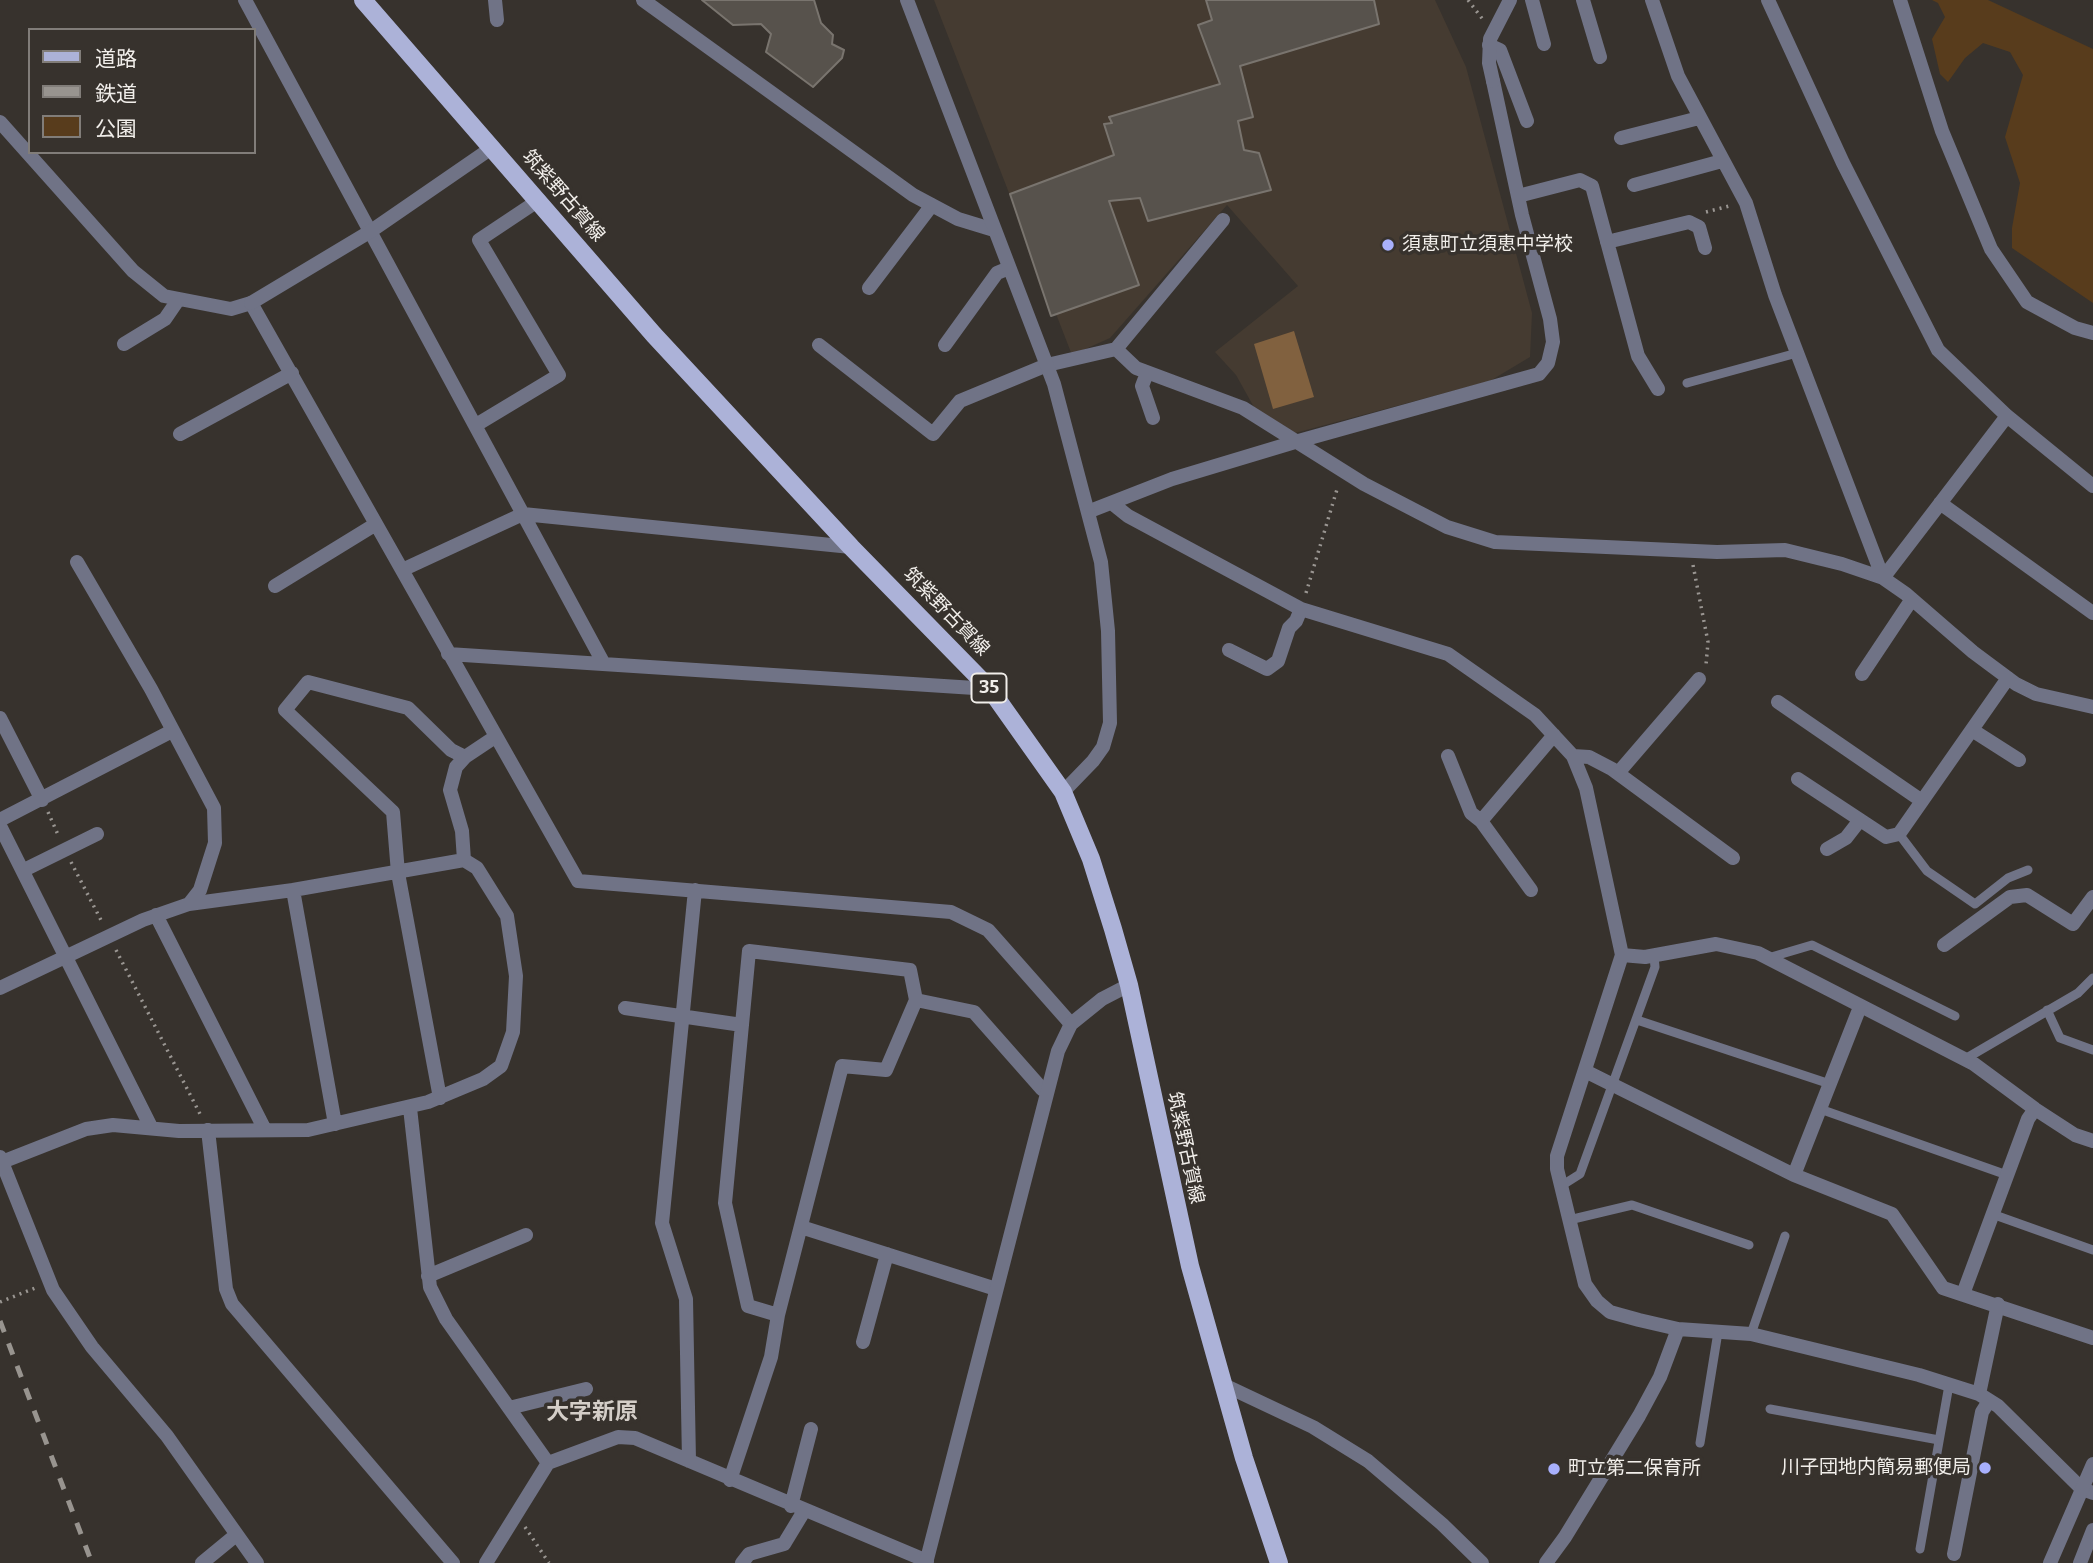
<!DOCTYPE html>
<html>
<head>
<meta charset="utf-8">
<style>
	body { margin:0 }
	#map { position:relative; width:2093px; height:1563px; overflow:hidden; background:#37322d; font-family:Bitter,"Noto Sans JP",serif }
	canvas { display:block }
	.legend { position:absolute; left:28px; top:28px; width:228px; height:126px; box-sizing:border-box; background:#37322d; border:2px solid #817d79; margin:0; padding:9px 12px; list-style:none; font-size:21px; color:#f1eeea }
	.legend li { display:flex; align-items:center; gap:14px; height:35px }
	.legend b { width:35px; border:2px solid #817d79 }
</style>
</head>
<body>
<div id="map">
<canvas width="2093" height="1563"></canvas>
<ul class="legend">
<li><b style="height:9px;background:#acb2d8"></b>道路</li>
<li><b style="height:9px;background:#98948f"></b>鉄道</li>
<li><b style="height:19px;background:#583c1c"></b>公園</li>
</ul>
</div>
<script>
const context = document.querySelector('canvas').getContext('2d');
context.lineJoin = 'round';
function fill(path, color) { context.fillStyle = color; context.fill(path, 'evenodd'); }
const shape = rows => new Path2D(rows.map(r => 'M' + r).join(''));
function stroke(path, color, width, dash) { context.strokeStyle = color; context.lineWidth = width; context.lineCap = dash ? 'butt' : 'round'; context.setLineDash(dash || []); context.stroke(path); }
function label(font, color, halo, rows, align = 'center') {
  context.font = font + ' Bitter,"Noto Sans JP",serif'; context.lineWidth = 7; context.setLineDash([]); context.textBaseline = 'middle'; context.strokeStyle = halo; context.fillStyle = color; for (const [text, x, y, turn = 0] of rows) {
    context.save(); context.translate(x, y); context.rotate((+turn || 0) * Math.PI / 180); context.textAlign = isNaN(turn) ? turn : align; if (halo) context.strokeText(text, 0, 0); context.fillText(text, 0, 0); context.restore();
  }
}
fill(shape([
	[934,0,1435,0,1466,67,1532,313,1530,357,1490,381,1295,433,1255,409,1236,375,1215,352,1298,286,1227,205,1110,338,1072,355]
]), '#453b31');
fill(shape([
	[1932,0,1988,0,2093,49,2093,303,2012,248,2012,228,2020,183,2005,137,2023,75,2010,52,1983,43,1965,58,1948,82,1940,74,1932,39,1945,17,1938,3]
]), '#583c1c');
fill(shape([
	[1294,331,1314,397,1273,409,1254,344]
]), '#81613f');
const building = shape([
	[702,0,814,0,821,23,833,35,832,44,844,50,842,58,813,87,766,52,771,34,761,24,733,25,702,0],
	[1206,0,1374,0,1379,24,1240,66,1253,117,1238,121,1244,150,1259,153,1271,190,1148,221,1140,198,1109,201,1139,285,1051,316,1010,194,1114,155,1104,124,1112,123,1109,117,1220,84,1198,25,1212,20,1206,0]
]);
fill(building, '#57524c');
stroke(building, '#79746e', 2);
stroke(shape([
	[1468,0,1484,21],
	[1706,212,1729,206],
	[1693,565,1708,642,1706,665],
	[1306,593,1338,486],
	[48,812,59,837],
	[71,862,103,924],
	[116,950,200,1114],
	[0,1302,35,1288],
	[525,1527,549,1563]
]), '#9a9692', 3.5, [2, 5]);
stroke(shape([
	[1687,383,1797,353],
	[1899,834,1927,871,1975,904,2008,878,2028,870],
	[1768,958,1812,945,1955,1016],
	[2047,1010,2060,1038,2093,1050],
	[1637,1020,1830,1084],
	[1965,1059,2078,993,2093,978],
	[1820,1109,2007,1175],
	[1561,1186,1580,1174,1655,967,1654,956],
	[1992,1214,2093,1250],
	[1569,1220,1632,1205,1749,1245],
	[1751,1334,1785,1236],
	[1770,1409,1939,1440],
	[1700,1443,1718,1332],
	[1920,1549,1949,1385]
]), '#707386', 9);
stroke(shape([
	[245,0,604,664],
	[495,0,497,20],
	[643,0,913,195,958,219,994,230],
	[1532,0,1544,44],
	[1583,0,1600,57],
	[1652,0,1678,76,1746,203,1775,295,1883,578],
	[1768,0,1843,163,1938,350,2007,416,2093,486],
	[1900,0,1942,131,1991,249,2027,302,2075,328,2093,333],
	[1489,45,1500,50,1527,121],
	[0,122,133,271,164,296,231,309,251,303,578,881,951,912,988,930,1071,1024],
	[1621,138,1699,118],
	[1634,185,1722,161],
	[1518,196,1580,180,1592,186,1638,356,1658,389],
	[1607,242,1689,222,1699,227,1705,248],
	[869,288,932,205],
	[124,344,165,319,178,300],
	[819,345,933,434,960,401,1047,365,1116,349,1223,220],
	[945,345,997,273,1009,268],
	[1116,349,1136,368,1243,408,1364,484,1447,527,1495,542,1717,552,1785,550,1842,564,1883,578,1906,594,1973,652,2016,684,2036,694,2093,707],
	[1147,373,1142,386,1153,418],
	[476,425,559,375,479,240,539,200],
	[180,434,292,373],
	[1940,503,2093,613],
	[1113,504,1128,516,1301,609,1448,654,1535,715,1573,756,1586,788,1622,955,1557,1156,1557,1169,1585,1284,1597,1301,1610,1312,1639,1320,1678,1329,1751,1334,1919,1375,1979,1394,1998,1406,2082,1489,2093,1493],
	[1090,511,1172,479,1295,442,1539,374,1548,363,1553,342,1550,319,1522,215,1493,81],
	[77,562,151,689,214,808,215,843,200,890,189,904],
	[402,570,523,514,851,547],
	[1883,578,2007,416],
	[275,586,376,524],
	[1229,650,1267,669,1278,661,1289,628,1296,621,1301,609],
	[448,654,990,689],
	[1862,674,1912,599],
	[1778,702,1922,801],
	[0,718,42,800],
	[1972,730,2019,760],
	[1448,756,1471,813,1481,821],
	[1573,756,1589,757,1612,769,1733,858],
	[465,757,495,737],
	[1618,773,1699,679],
	[1798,779,1886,837,1899,834,2008,678],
	[0,820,172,731],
	[0,826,151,1127],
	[1827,849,1846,838,1860,820],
	[24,870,97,834],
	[293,890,335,1124],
	[1531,890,1481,821,1554,735],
	[156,915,265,1130],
	[1944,945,2010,897,2027,895,2073,924,2093,897],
	[1622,955,1645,957,1716,944,1758,953,1974,1064,2035,1109,2075,1135,2093,1141],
	[0,988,143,920,189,904,293,890,464,860,477,868,507,916,516,976,513,1032,501,1066,483,1079,428,1102,308,1130,179,1131,113,1125,86,1129,2,1162],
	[625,1008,742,1025],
	[1585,1071,1794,1175,1892,1214,1943,1288,2093,1338],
	[440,1098,398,873,393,812,285,710,308,682,408,708,451,750,465,757,456,767,450,790,462,831,464,860],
	[410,1108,430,1287,446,1319,548,1463],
	[208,1130,226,1289,232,1304,453,1563],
	[0,1157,53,1290,92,1347,167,1436,257,1563],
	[1794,1175,1860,1007],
	[801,1227,996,1289],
	[428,1276,526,1235],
	[1963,1294,2028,1119,2035,1109],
	[778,1315,842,1066,886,1070,916,1000],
	[863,1342,887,1254],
	[1979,1394,1998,1304],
	[509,1408,586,1389],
	[689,1461,686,1299,662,1223,695,890],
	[730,1480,771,1357,778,1315,748,1306,725,1203,749,951,910,970,916,1000,974,1012,1042,1089],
	[791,1506,811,1429],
	[1954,1554,1982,1412,1989,1401],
	[202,1563,236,1535],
	[486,1563,548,1463,618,1437,635,1438,927,1561],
	[742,1563,749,1554,784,1544,804,1511],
	[1546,1563,1565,1537,1639,1416,1660,1377,1678,1329],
	[2080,1563,2093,1530]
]), '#707386', 14);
stroke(shape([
	[907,0,1054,384,1101,562,1108,631,1110,723,1103,747,1093,761,1063,792],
	[1493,81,1489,63,1490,39,1510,0],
	[251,303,371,231,493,147],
	[1224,1385,1313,1427,1368,1461,1442,1524,1482,1563],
	[926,1563,1058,1051,1071,1024,1102,999,1129,985],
	[2050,1563,2093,1464]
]), '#707386', 14);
stroke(shape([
	[363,0,654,335,851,547,990,689,1063,792,1091,859,1113,929,1129,985,1190,1266,1244,1458,1279,1563]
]), '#acb2d8', 18);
stroke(shape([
	[0,1321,92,1563]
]), '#98948f', 5, [12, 12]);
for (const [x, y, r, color] of [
	[1388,245,7,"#a8b0fc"],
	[1985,1468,7,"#a8b0fc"],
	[1554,1469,7,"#a8b0fc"]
]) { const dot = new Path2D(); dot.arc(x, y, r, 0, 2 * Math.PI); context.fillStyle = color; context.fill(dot); stroke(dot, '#37322d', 2.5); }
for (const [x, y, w] of [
	[989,688,35]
]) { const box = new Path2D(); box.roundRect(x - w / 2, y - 14.5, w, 29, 5); context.fillStyle = '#37322d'; context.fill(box); stroke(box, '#f1eeea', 2); }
label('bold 18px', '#f1eeea', null, [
	["35",989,688]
]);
label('19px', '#f1eeea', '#37322d', [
	["筑紫野古賀線",563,196,49],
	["筑紫野古賀線",946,612,46],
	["筑紫野古賀線",1185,1148,78]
]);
label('19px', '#f1eeea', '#37322d', [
	["須恵町立須恵中学校",1402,245],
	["川子団地内簡易郵便局",1971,1468,"right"],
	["町立第二保育所",1568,1469]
], 'left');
label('bold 23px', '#d4cec8', '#37322d', [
	["大字新原",592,1413]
]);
</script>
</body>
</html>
